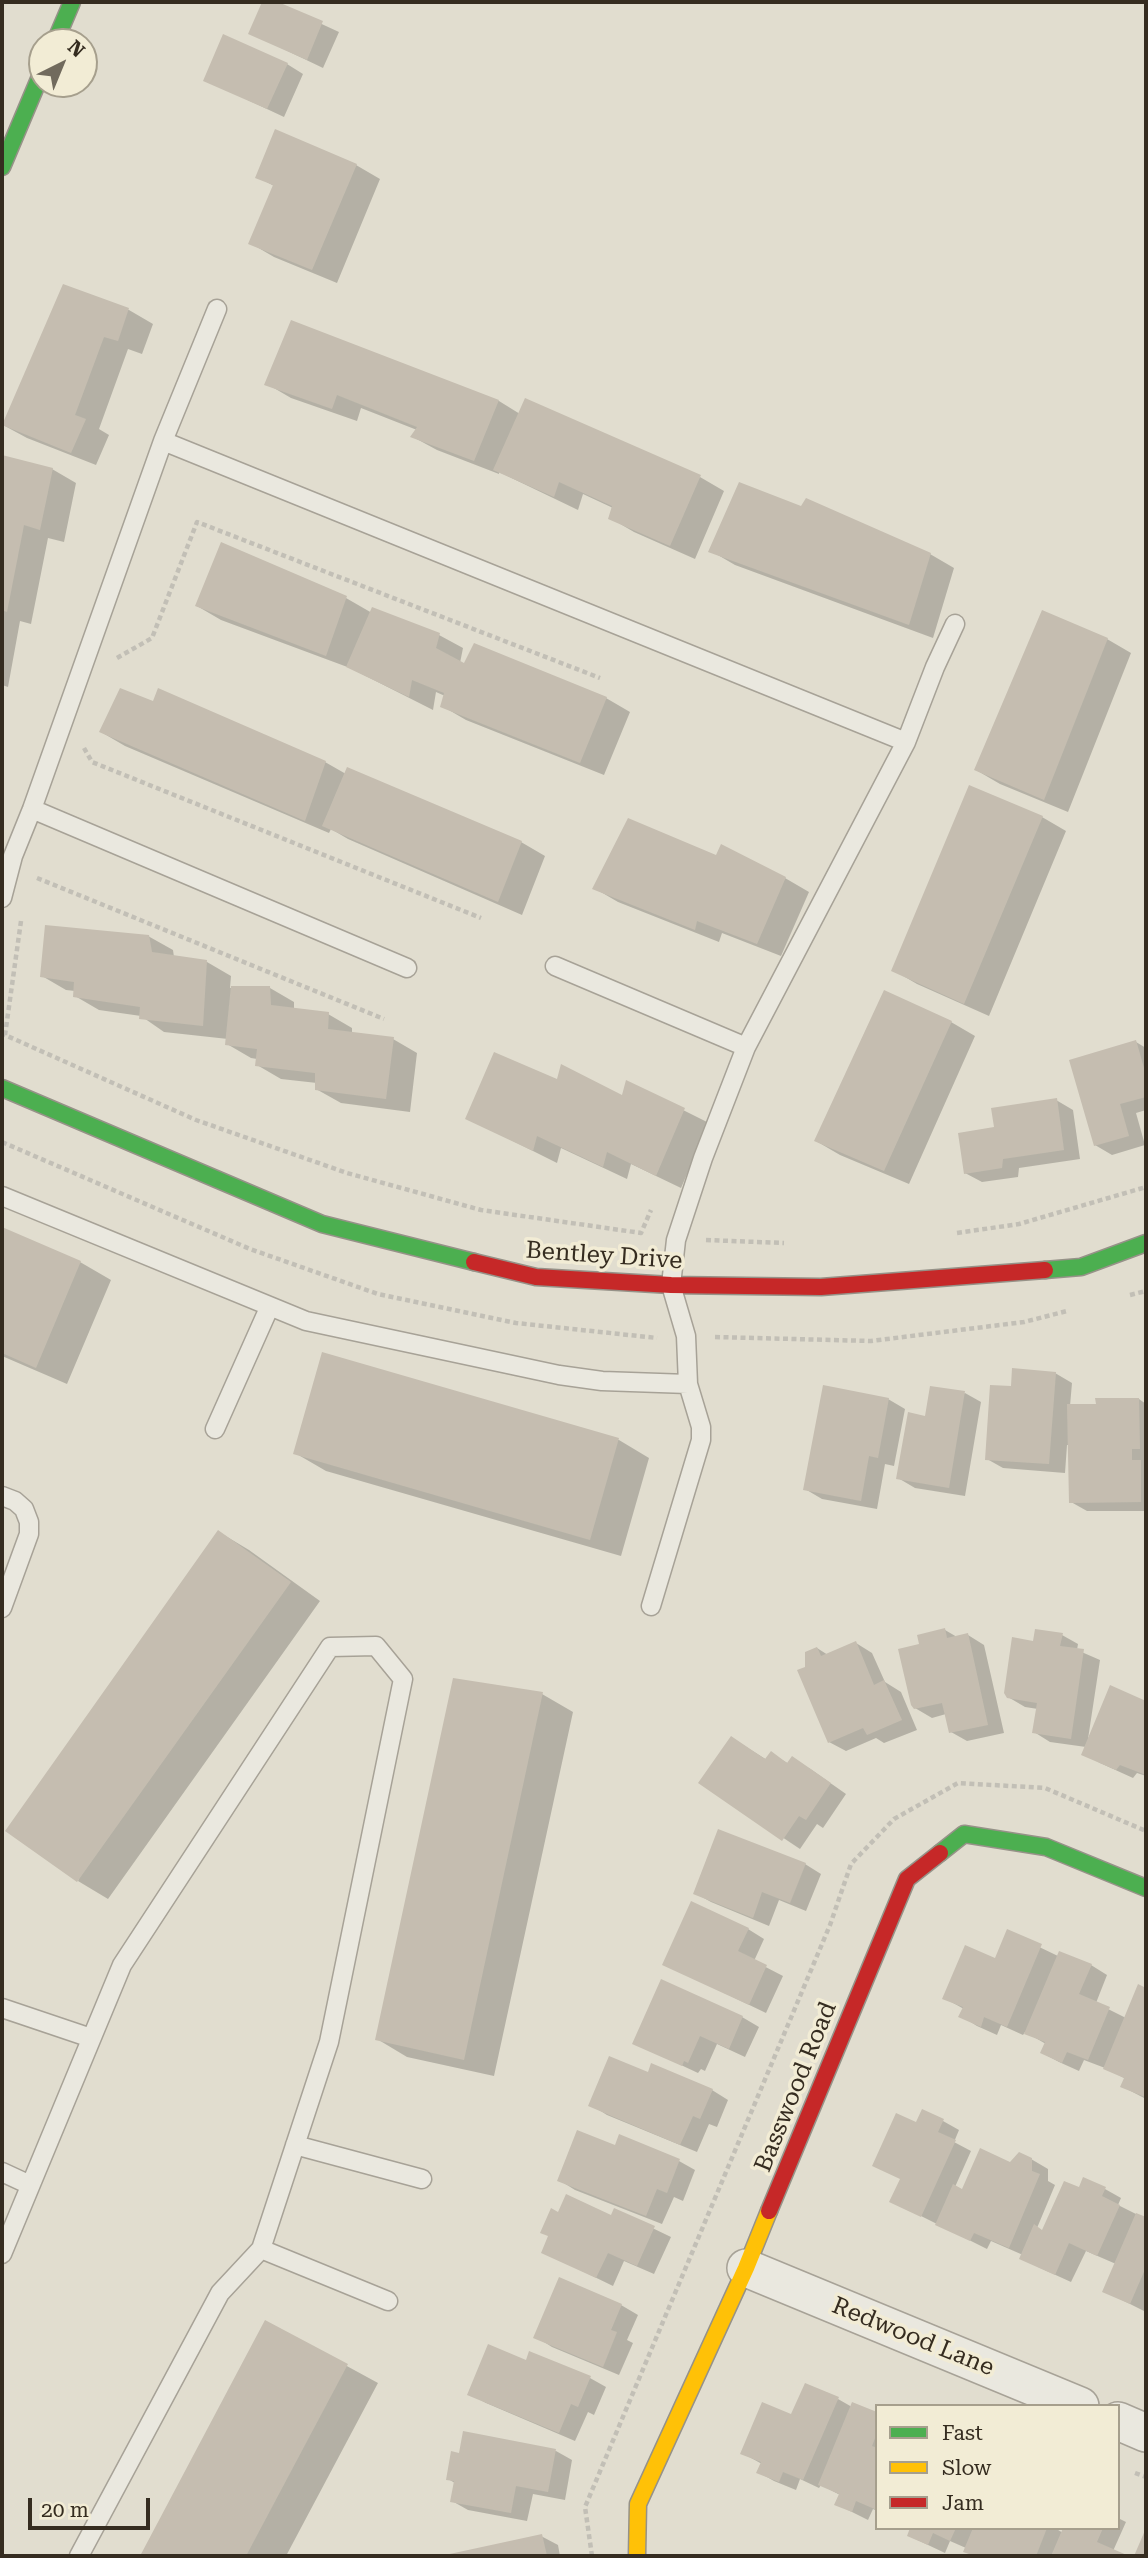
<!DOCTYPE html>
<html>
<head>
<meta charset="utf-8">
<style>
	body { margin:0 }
	#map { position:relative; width:1148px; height:2558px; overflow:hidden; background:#e1ddcf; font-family:"Roboto Serif",serif }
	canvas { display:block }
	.frame { position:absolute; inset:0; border:4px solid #352c20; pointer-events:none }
	.legend { position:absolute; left:875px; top:2404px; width:245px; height:126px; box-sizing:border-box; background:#f2ecd5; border:2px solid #a69f8d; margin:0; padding:9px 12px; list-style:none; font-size:21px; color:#352c20 }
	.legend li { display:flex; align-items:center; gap:14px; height:35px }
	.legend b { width:35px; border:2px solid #a69f8d }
	.north { position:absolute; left:28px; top:28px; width:70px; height:70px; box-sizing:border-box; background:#f2ecd5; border:2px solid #a69f8d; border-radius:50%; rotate:43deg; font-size:19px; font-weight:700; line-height:28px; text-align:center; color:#352c20 }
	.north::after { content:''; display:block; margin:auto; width:24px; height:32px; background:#716a5d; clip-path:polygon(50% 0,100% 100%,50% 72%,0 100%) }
	.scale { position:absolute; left:28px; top:2498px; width:122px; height:32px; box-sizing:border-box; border:4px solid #352c20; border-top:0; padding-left:9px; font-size:21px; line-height:24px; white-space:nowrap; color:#352c20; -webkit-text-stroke:5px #f2ecd5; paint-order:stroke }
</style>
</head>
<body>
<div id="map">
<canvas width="1148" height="2558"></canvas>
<div class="frame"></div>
<ul class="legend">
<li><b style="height:9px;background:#4caf50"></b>Fast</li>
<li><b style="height:9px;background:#ffc107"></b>Slow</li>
<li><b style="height:9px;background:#c62828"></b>Jam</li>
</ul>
<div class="north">N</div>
<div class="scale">20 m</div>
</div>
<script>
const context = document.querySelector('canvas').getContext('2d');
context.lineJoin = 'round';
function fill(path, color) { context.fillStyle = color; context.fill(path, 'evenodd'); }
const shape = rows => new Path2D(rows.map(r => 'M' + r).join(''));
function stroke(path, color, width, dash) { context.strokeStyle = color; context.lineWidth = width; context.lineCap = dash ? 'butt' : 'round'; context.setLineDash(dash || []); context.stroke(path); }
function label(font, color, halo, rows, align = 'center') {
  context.font = font + ' "Roboto Serif",serif'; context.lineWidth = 7; context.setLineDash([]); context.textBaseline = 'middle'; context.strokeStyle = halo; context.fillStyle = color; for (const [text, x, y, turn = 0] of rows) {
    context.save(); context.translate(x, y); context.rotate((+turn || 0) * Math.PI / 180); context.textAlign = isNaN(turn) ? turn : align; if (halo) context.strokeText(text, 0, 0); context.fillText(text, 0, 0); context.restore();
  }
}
fill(shape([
	[264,2,274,2,339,32,323,68,250,33],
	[287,64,303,74,284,117,205,80],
	[356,165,380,179,337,283,274,257,250,243,274,186,257,177],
	[64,286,129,310,153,324,142,354,128,349,99,429,109,435,96,465,27,438,3,425],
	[292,322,499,401,520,414,700,477,724,491,695,559,634,532,610,518,613,508,583,494,578,510,499,472,499,474,437,450,413,437,417,430,361,408,357,421,291,398,267,384],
	[2,456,52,469,76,483,64,542,48,538,31,624,20,621,8,687,2,685],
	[802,508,930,554,954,568,933,638,735,565,711,551],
	[346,598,372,613,439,635,463,648,460,663,606,698,630,712,604,775,466,720,442,706,445,696,436,692,433,710,350,668,221,620,197,606],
	[1107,639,1131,653,1068,812,1000,784,976,770],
	[101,732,325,762,346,774,521,842,545,856,522,915,348,839,331,829,329,833,125,746],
	[1042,817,1066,831,989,1016,917,984,893,970],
	[717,858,785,878,809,892,781,956,722,933,719,942,618,902,594,888],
	[148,936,173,950,174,957,207,962,231,976,230,988,270,988,294,1002,294,1010,328,1014,352,1028,352,1034,393,1039,417,1053,410,1112,341,1103,316,1089,317,1083,281,1079,257,1065,257,1059,251,1058,227,1044,228,1039,164,1032,141,1016,99,1010,75,996,75,991,66,990,42,976],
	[951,1022,975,1036,909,1184,840,1155,816,1141],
	[1136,1042,1146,1048,1146,1110,1136,1113,1145,1145,1112,1155,1095,1145],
	[558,1081,623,1098,627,1082,709,1123,681,1188,631,1164,627,1179,561,1148,557,1163,467,1118],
	[1056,1100,1073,1110,1080,1159,1019,1168,1018,1177,982,1182,965,1173,996,1129],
	[2,1229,80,1262,111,1280,67,1384,2,1356],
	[324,1355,619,1440,649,1458,621,1556,326,1471,295,1453],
	[1055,1373,1072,1383,1070,1406,1097,1406,1139,1399,1146,1404,1146,1511,1087,1511,1071,1502,1070,1445,1067,1445,1065,1473,1003,1468,987,1459,1012,1388],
	[965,1393,981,1402,965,1496,915,1488,898,1478,927,1418],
	[888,1399,905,1409,894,1466,885,1464,877,1509,822,1499,805,1489],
	[219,1532,249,1550,320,1601,108,1899,78,1881],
	[945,1630,957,1637,968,1635,984,1645,1004,1733,967,1741,951,1732,946,1714,932,1718,915,1708,921,1645],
	[1062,1635,1078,1644,1077,1650,1100,1660,1088,1739,1111,1688,1146,1703,1146,1776,1137,1773,1133,1778,1100,1763,1084,1754,1086,1747,1050,1742,1034,1732,1038,1709,1025,1707,1008,1697,1034,1643],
	[856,1643,872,1653,885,1682,901,1692,917,1730,884,1743,876,1738,846,1751,829,1742,807,1668,817,1648,828,1655],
	[542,1694,573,1712,494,2076,407,2057,377,2039],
	[732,1738,767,1760,771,1753,789,1764,809,1768,846,1794,823,1828,817,1824,800,1849,701,1783],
	[805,1864,821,1874,806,1911,779,1900,769,1926,711,1902,695,1893],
	[748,1929,764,1939,754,1961,783,1976,766,2013,664,1964],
	[1008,1932,1058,1956,1091,1965,1107,1975,1096,2003,1126,2018,1138,1986,1146,1989,1146,2099,1123,2087,1126,2079,1105,2068,1084,2060,1079,2071,1059,2062,1042,2053,1046,2044,1025,2032,1023,2035,1001,2025,997,2035,977,2026,961,2016,964,2009,944,1998,995,1960],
	[742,2017,759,2027,745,2057,717,2044,705,2071,701,2069,698,2073,634,2043],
	[649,2074,712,2090,728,2100,717,2127,709,2124,697,2152,607,2115,591,2105],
	[943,2121,959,2130,954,2142,971,2151,955,2187,963,2191,1011,2164,1031,2159,1048,2169,1048,2181,1055,2185,1037,2228,1043,2231,1080,2189,1105,2189,1121,2198,1118,2205,1146,2219,1146,2312,1104,2291,1116,2264,1086,2251,1071,2282,1038,2267,1023,2255,991,2241,987,2249,891,2201,901,2180,917,2124],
	[616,2147,679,2161,695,2170,683,2201,674,2197,662,2224,575,2190,559,2180],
	[615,2210,671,2237,654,2274,624,2261,613,2286,543,2252,559,2215,612,2217],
	[621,2305,638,2315,627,2340,633,2343,619,2375,552,2347,536,2337],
	[266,2322,378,2383,286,2556,142,2556],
	[527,2362,590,2378,606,2387,594,2415,588,2412,575,2441,486,2403,469,2394],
	[838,2399,852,2407,877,2414,877,2511,873,2509,868,2520,836,2504,840,2495,821,2485,819,2488,800,2479,796,2490,774,2481,758,2472,762,2464,742,2453,792,2417],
	[464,2433,556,2451,572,2460,565,2500,533,2494,527,2521,468,2510,452,2501,455,2483,448,2479,460,2455],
	[1118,2518,1126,2522,1113,2551,1125,2556,975,2556,965,2551,966,2548,950,2541,945,2553,909,2536,912,2528,1055,2528,1063,2533,1065,2528,1118,2528],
	[541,2536,558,2545,560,2556,452,2555]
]), '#0003');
fill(shape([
	[262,2,278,2,323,21,307,60,248,34],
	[223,34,288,63,267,109,203,81],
	[275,129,357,164,312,270,248,244,273,185,255,178],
	[63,284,129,308,118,341,104,337,75,415,86,419,71,453,2,425],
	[291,320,499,400,474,461,410,437,417,427,337,395,332,409,264,385],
	[525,398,701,475,670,546,608,519,612,506,559,482,554,497,493,470],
	[2,455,53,468,40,530,24,525,7,612,2,610],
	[739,482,801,506,806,498,931,553,909,625,708,552],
	[221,542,347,596,326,656,195,606],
	[372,607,440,633,436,648,464,663,474,643,607,697,580,763,440,707,444,693,412,680,409,697,346,667],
	[1042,610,1108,638,1044,800,974,770],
	[120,688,153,701,158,688,326,761,305,821,99,732],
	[347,767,522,841,498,902,322,826],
	[969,785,1043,816,964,1004,891,971],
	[628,818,716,855,721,844,786,877,757,944,697,921,695,930,592,889],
	[45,925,149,935,152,952,207,960,203,1026,139,1019,140,1007,73,997,74,982,40,977],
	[231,986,270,986,271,1005,329,1012,328,1029,394,1037,386,1099,315,1090,315,1073,255,1066,257,1049,225,1045],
	[884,990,952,1021,884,1171,814,1141],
	[1136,1040,1146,1075,1146,1097,1120,1104,1129,1136,1094,1146,1069,1060],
	[494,1052,557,1079,561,1064,622,1095,626,1080,685,1108,656,1176,607,1152,603,1167,537,1136,533,1151,465,1119],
	[1057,1098,1064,1150,1003,1159,1002,1168,964,1174,958,1133,994,1127,991,1108],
	[2,1227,81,1261,36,1368,2,1353],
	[322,1352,619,1438,590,1540,293,1454],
	[1012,1368,1056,1372,1049,1464,985,1460,990,1385,1011,1386],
	[823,1385,889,1398,878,1458,869,1456,861,1501,803,1490],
	[930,1386,965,1391,949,1488,896,1479,908,1412,925,1416],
	[1095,1398,1139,1398,1140,1449,1132,1449,1132,1460,1141,1460,1141,1502,1069,1503,1067,1404,1096,1404],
	[218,1530,291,1582,77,1882,5,1831],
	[945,1628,947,1638,968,1633,988,1725,949,1733,942,1703,914,1709,911,1705,898,1649,919,1644,917,1635],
	[1035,1629,1063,1633,1060,1646,1084,1649,1071,1739,1032,1733,1037,1703,1007,1698,1004,1693,1012,1637,1033,1641],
	[856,1641,874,1685,884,1680,902,1720,867,1735,863,1728,828,1743,797,1670,805,1667,805,1652,817,1647,821,1656],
	[453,1678,543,1692,464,2060,375,2040],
	[1110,1685,1146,1701,1146,1775,1120,1765,1116,1770,1081,1755],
	[731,1736,765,1759,771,1751,787,1763,792,1756,831,1783,806,1820,799,1816,782,1841,698,1783],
	[718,1829,806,1863,790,1903,762,1892,753,1918,693,1894],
	[691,1901,749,1928,738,1951,767,1965,749,2005,662,1965],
	[1007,1929,1042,1944,1007,2027,984,2017,981,2027,958,2017,963,2007,942,1999,965,1945,995,1958],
	[1059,1951,1092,1964,1079,1994,1110,2007,1088,2060,1067,2052,1062,2063,1040,2053,1045,2042,1024,2034],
	[661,1979,743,2016,729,2049,700,2036,688,2063,684,2061,682,2066,632,2044],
	[1138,1984,1146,1988,1145,2097,1120,2087,1124,2078,1103,2069],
	[609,2056,648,2072,651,2063,713,2089,700,2119,693,2116,680,2145,588,2106],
	[922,2109,944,2119,938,2132,956,2140,921,2217,889,2202,900,2179,872,2166,896,2113,916,2122],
	[577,2130,615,2145,619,2134,680,2159,667,2193,657,2189,646,2216,557,2181],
	[980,2148,1010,2162,1019,2152,1032,2158,1032,2171,1040,2174,1009,2248,974,2233,970,2241,935,2225,953,2184,962,2189],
	[1083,2177,1106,2187,1102,2196,1120,2205,1097,2256,1069,2243,1055,2275,1019,2259,1034,2224,1042,2230,1064,2181,1079,2187],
	[566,2194,611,2215,614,2208,655,2226,637,2266,608,2253,596,2278,541,2253,548,2236,540,2233,551,2208,558,2212],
	[1136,2213,1146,2217,1146,2267,1130,2304,1102,2292],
	[559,2277,622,2304,611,2330,617,2332,603,2367,533,2338],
	[265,2320,348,2364,246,2556,140,2556],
	[488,2344,526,2360,529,2351,591,2376,578,2407,571,2404,559,2433,467,2395],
	[805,2383,839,2397,803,2480,783,2472,779,2482,756,2473,761,2462,740,2454,762,2402,791,2414],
	[852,2402,877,2412,877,2433,872,2446,877,2448,877,2510,856,2501,852,2512,834,2505,839,2494,818,2485],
	[463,2431,556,2449,548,2492,516,2486,511,2513,450,2502,454,2481,446,2480,451,2451,459,2453],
	[910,2528,956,2528,950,2541,933,2533,928,2545,907,2536],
	[973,2528,1047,2528,1036,2556,975,2556,963,2552],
	[1063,2528,1103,2528,1097,2542,1129,2556,1051,2556],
	[1146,2528,1146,2556,1134,2556],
	[542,2534,547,2556,445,2556,445,2555]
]), '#c5bdb0');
const lane = shape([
	[163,441,906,742],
	[32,809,407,968],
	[2,898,13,856,32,809,163,441,217,309],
	[555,966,746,1047],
	[2,1196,306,1321,559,1375,602,1381,688,1384],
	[215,1429,269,1308],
	[2,1496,15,1501,24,1509,29,1522,29,1534,2,1608],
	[651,1606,701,1440,701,1427,688,1384,686,1336,671,1285,676,1240,703,1158,746,1047,906,742,935,667,955,624],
	[2,2008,91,2038],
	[295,2145,422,2179],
	[2,2172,30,2185],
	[261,2249,388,2301],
	[2,2254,122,1965,330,1647,376,1646,403,1679,329,2042,261,2249,220,2293,79,2556]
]);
const street = shape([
	[746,2268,1080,2406],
	[1118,2421,1146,2433]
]);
const fast = shape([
	[55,42,72,2],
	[2,167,42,72],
	[2,1088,322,1224,474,1262],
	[1045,1270,1081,1267,1146,1243],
	[940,1853,964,1834,1046,1847,1146,1888]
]);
const slow = shape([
	[637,2556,638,2504,746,2268,769,2211]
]);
const jam = shape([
	[474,1262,536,1277,671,1285,821,1287,1045,1270],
	[769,2211,907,1879,940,1853]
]);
stroke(lane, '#a7a297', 21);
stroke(street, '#a7a297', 40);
stroke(fast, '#969288', 19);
stroke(slow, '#969288', 19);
stroke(jam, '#969288', 19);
stroke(shape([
	[117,658,152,638,197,522,600,678],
	[84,748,92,762,481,918],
	[37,878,384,1019],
	[21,921,5,1035,196,1120,347,1173,481,1210,641,1233,651,1210],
	[2,1142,250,1249,378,1294,516,1323,657,1338],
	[957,1233,1019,1224,1146,1187],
	[706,1240,784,1243],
	[1130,1295,1146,1291],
	[715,1337,871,1341,1024,1322,1067,1311],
	[1135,2473,1146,2477],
	[592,2556,585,2507,830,1925,851,1864,894,1819,958,1783,1045,1788,1146,1831]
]), '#c2bfb6', 4.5, [5, 3.5]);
stroke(lane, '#eae8df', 18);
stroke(street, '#eae8df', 37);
stroke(fast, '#4caf50', 16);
stroke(slow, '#ffc107', 16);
stroke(jam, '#c62828', 16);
label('24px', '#352c20', '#f2ecd5', [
	["Bentley Drive",604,1256,4],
	["Basswood Road",796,2087,-68],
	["Redwood Lane",913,2337,22]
]);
</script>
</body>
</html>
